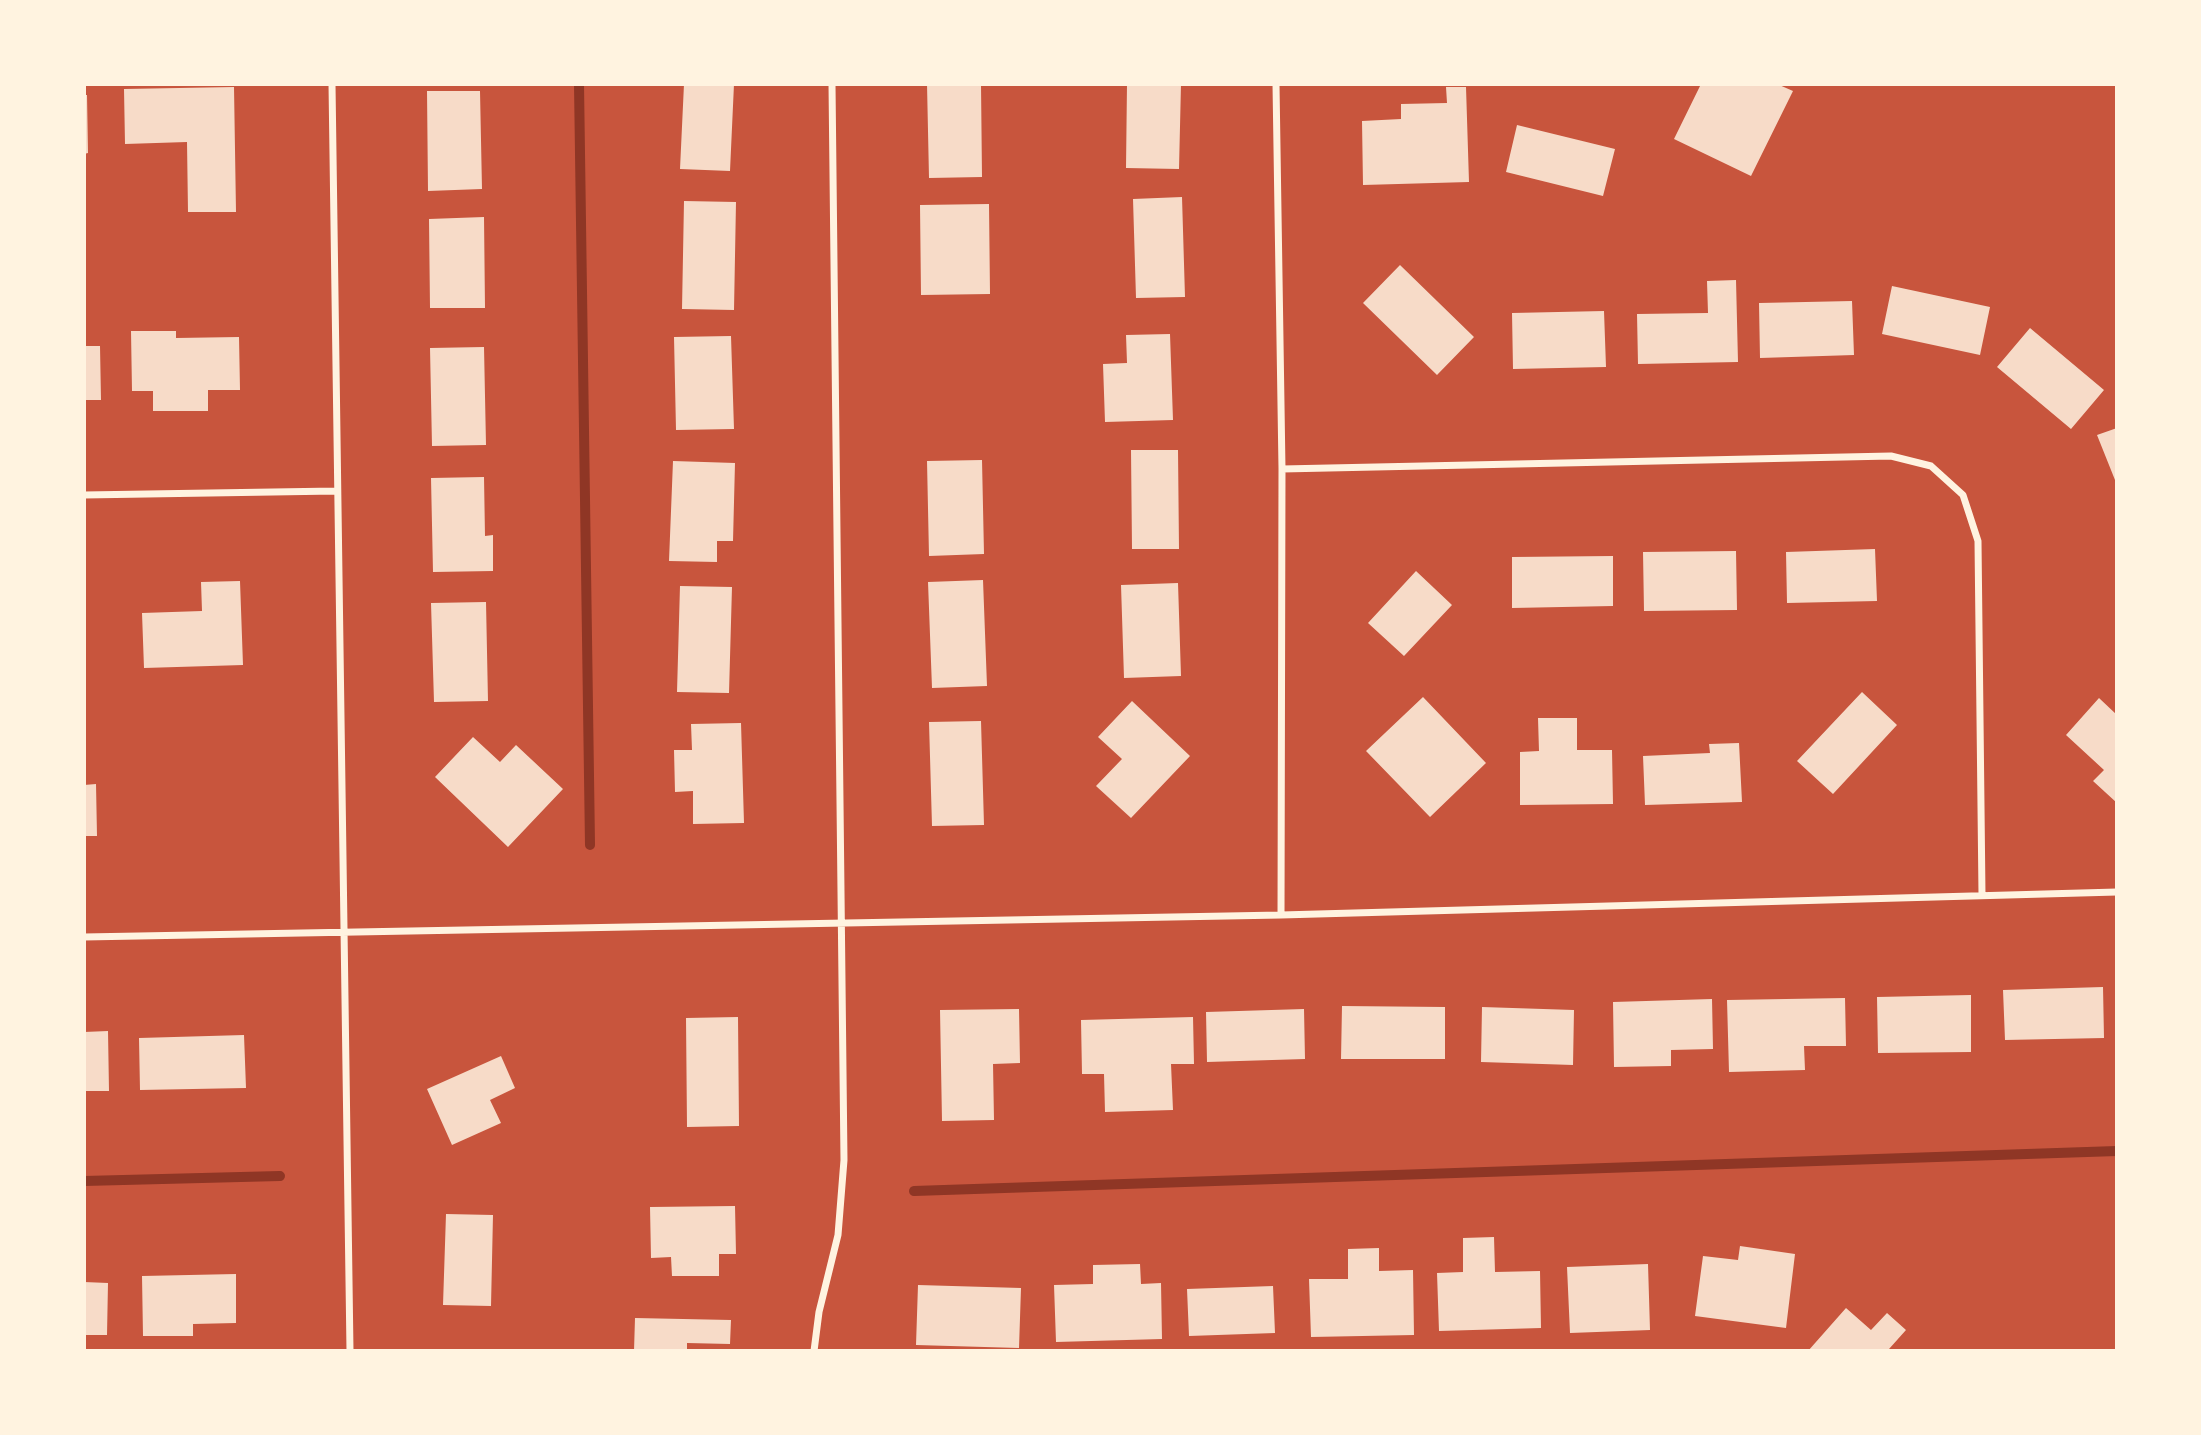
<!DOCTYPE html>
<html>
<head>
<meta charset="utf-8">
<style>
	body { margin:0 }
	#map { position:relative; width:2201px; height:1435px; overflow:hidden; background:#c8553d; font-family:"Noto Sans",sans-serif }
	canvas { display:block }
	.frame { position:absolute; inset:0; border:86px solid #fff3e0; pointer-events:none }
</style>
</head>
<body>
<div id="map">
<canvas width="2201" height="1435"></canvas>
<div class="frame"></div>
</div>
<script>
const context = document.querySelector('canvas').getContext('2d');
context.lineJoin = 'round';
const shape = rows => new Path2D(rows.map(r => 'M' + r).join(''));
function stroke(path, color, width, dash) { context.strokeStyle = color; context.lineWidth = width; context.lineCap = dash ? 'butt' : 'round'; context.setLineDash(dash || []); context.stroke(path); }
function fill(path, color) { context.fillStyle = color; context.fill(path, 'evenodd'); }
stroke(shape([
	[579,84,590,845],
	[84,1181,280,1176],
	[914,1191,2117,1151]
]), '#8f3625', 10);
fill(shape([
	[684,84,734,84,730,171,680,169],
	[927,84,981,84,982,177,929,178],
	[1127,84,1181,84,1179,169,1126,168],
	[1701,84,1777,84,1793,91,1751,176,1674,139],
	[234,87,236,212,188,212,187,142,125,144,124,89],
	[1446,87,1466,87,1469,182,1363,185,1362,121,1401,119,1401,104,1447,103],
	[427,91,480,91,482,189,428,191],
	[84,95,87,95,88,153,84,154],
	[1517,125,1615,149,1603,196,1506,172],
	[1182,197,1185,297,1136,298,1133,199],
	[684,201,736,202,734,310,682,309],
	[989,204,990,294,921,295,920,205],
	[484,217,485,308,430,308,429,219],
	[1400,265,1474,337,1437,375,1363,303],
	[1736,280,1738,362,1638,364,1637,314,1708,313,1707,281],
	[1892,286,1990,307,1980,355,1882,334],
	[1852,301,1854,355,1760,358,1759,303],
	[1604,311,1606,367,1513,369,1512,313],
	[2030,328,2104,390,2071,429,1997,367],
	[131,331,176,331,176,338,239,337,240,390,208,390,208,411,153,411,153,391,132,391],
	[1170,334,1173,420,1105,422,1103,364,1127,363,1126,335],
	[731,336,734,429,676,430,674,337],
	[84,346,100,346,101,400,84,400],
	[484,347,486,445,432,446,430,348],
	[2117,428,2117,485,2097,435],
	[1131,450,1178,450,1179,549,1132,549],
	[982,460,984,554,929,556,927,461],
	[673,461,735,463,733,541,717,541,717,562,669,561],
	[484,477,485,536,493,535,493,571,433,572,431,478],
	[1875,549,1877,601,1787,603,1786,552],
	[1736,551,1737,610,1644,611,1643,552],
	[1613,556,1613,606,1512,608,1512,557],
	[1416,571,1452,605,1404,656,1368,623],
	[983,580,987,686,932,688,928,582],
	[240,581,243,665,144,668,142,613,202,611,201,582],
	[1178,583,1181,676,1124,678,1121,585],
	[680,586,732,587,729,693,677,692],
	[486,602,488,701,434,702,431,603],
	[1862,692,1897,725,1833,794,1797,761],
	[1423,697,1486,763,1430,817,1366,751],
	[2099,698,2117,715,2117,803,2093,781,2104,770,2066,735],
	[1132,701,1190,756,1131,818,1096,786,1122,759,1098,737],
	[1538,718,1577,718,1577,750,1612,750,1613,804,1520,805,1520,752,1539,751],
	[981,721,984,825,932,826,929,722],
	[741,723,744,823,693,824,693,791,675,792,674,750,692,750,691,724],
	[473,737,500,762,516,745,563,789,508,847,435,777],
	[1739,743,1742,802,1645,805,1643,756,1710,753,1709,744],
	[96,784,97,836,84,836,84,785],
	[2103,987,2104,1038,2005,1040,2003,990],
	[1971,995,1971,1052,1878,1053,1877,997],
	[1845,998,1846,1046,1804,1046,1805,1070,1729,1072,1727,1000],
	[1712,999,1713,1049,1671,1050,1671,1066,1614,1067,1613,1002],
	[1342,1006,1445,1007,1445,1059,1341,1059],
	[1482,1007,1574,1010,1573,1065,1481,1062],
	[1019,1009,1020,1063,993,1064,994,1120,942,1121,940,1010],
	[1304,1009,1305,1059,1207,1062,1206,1012],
	[738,1017,739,1126,687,1127,686,1018],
	[1193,1017,1194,1064,1171,1064,1173,1110,1105,1112,1104,1074,1082,1074,1081,1020],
	[108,1031,109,1091,84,1091,84,1032],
	[244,1035,246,1088,140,1090,139,1038],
	[501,1056,515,1088,490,1100,501,1123,452,1145,427,1089],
	[735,1206,736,1254,719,1254,719,1276,672,1276,671,1257,651,1258,650,1207],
	[446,1214,493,1215,491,1306,443,1305],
	[1494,1237,1495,1272,1540,1271,1541,1328,1439,1331,1437,1273,1463,1272,1463,1238],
	[1740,1246,1795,1254,1786,1328,1695,1316,1703,1256,1738,1260],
	[1379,1248,1379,1271,1413,1270,1414,1335,1311,1337,1309,1279,1348,1279,1348,1249],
	[1140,1264,1141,1284,1161,1283,1162,1339,1056,1342,1054,1285,1093,1284,1093,1265],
	[1648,1264,1650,1330,1570,1333,1567,1267],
	[236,1274,236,1323,193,1324,193,1336,143,1336,142,1276],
	[84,1282,108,1283,107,1335,84,1335],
	[918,1285,1021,1288,1019,1348,916,1345],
	[1273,1286,1275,1333,1189,1336,1187,1289],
	[1846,1308,1871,1330,1887,1313,1906,1330,1889,1349,1892,1351,1808,1351],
	[635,1318,731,1320,730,1344,687,1343,687,1351,634,1351]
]), '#f7dbc8');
stroke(shape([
	[332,84,350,1351],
	[1276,84,1282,469,1281,915],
	[1282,469,1891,456,1931,466,1963,495,1978,541,1982,895],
	[84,495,336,491],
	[84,937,1281,915,2117,892],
	[814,1351,819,1312,838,1235,844,1160,832,84]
]), '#fff3e0', 7);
</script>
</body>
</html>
